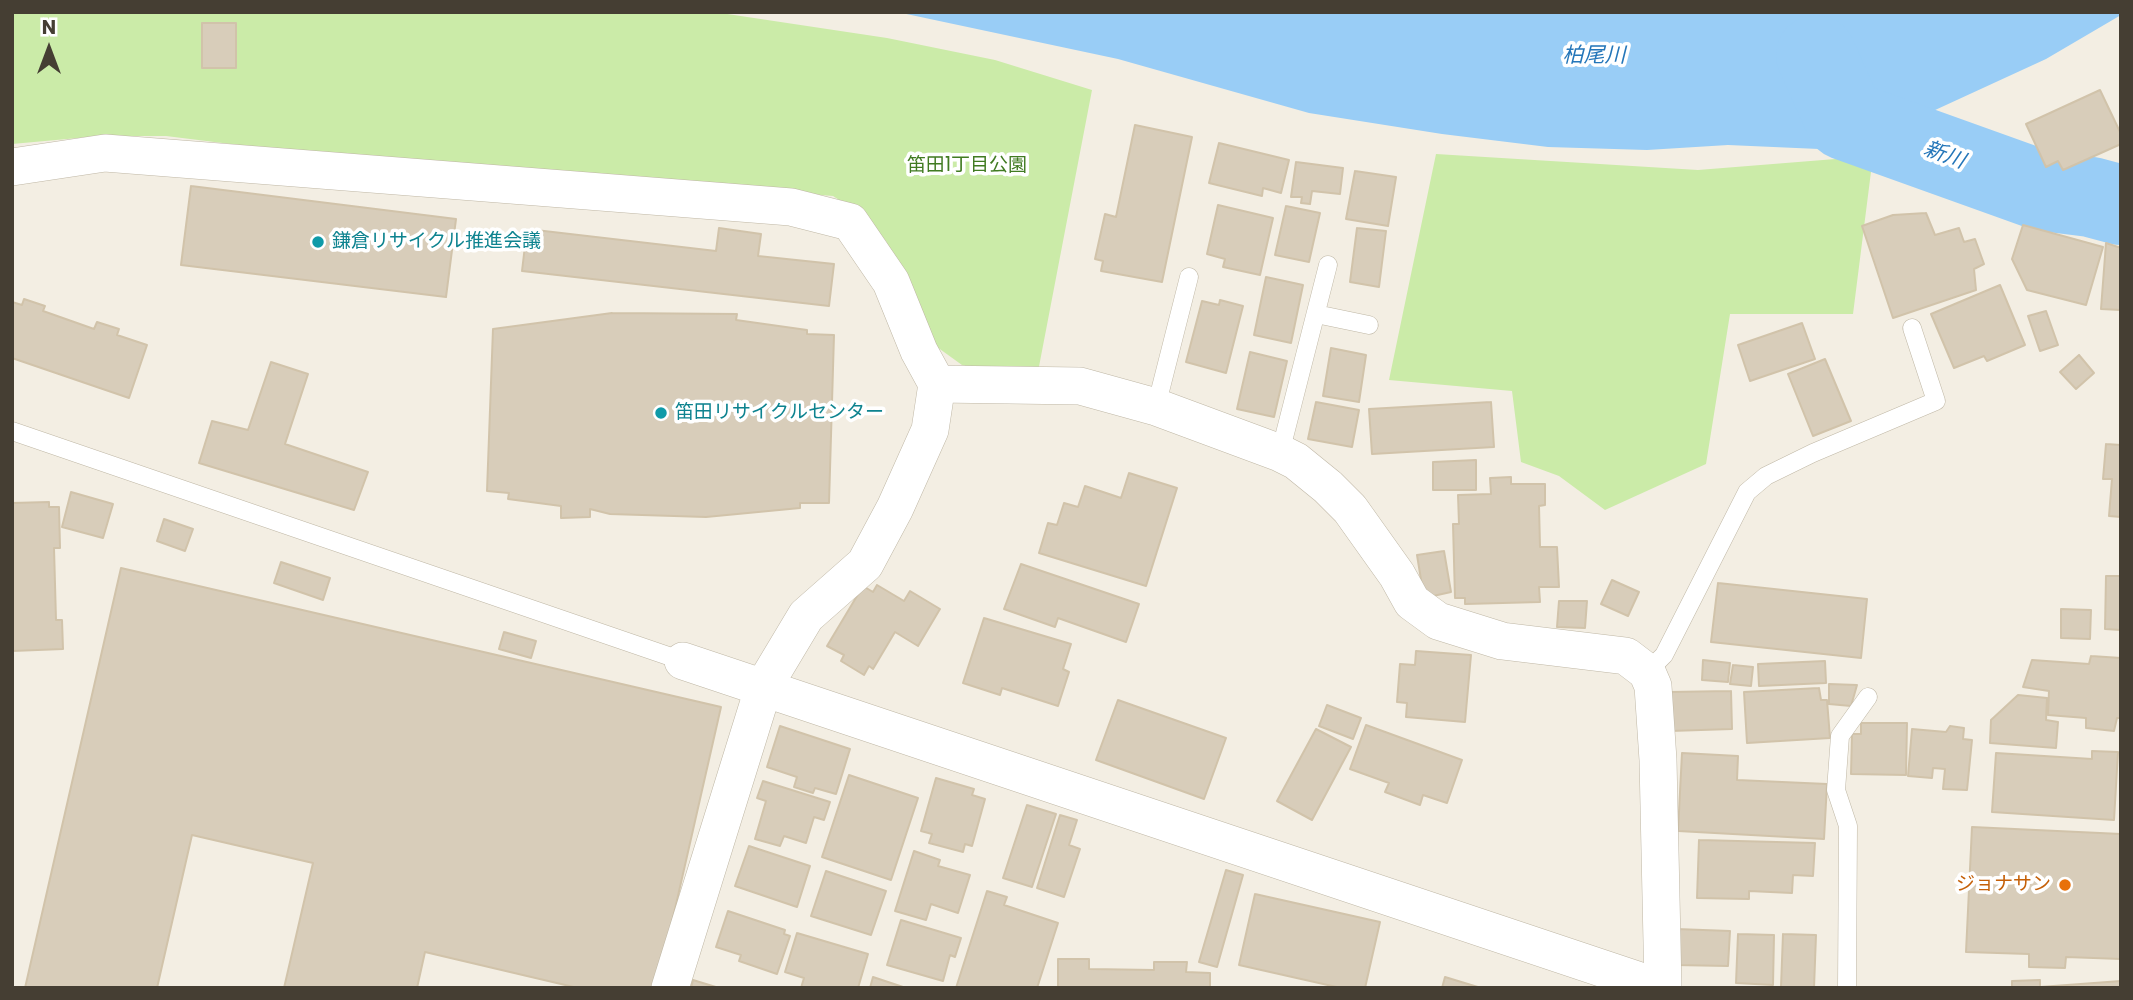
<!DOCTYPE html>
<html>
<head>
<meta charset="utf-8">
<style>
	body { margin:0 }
	#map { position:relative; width:2133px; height:1000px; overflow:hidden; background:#f3eee3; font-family:Poppins,sans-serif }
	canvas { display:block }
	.frame { position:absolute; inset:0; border:14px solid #453e33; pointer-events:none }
	.north { position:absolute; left:14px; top:14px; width:70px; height:70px; -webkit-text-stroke:5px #fff; paint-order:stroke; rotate:0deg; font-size:19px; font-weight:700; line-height:28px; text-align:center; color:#453e33 }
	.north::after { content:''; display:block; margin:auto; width:24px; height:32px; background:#453e33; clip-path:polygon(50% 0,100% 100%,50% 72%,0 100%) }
</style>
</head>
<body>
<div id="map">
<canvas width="2133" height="1000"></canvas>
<div class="frame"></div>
<div class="north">N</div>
</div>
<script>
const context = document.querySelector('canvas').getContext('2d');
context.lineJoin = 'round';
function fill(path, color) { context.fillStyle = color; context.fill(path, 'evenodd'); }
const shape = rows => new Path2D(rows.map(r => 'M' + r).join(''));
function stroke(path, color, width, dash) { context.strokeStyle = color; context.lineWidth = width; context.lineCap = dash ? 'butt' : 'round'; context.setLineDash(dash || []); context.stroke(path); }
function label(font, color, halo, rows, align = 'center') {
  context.font = font + ' Poppins,"Noto Sans JP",sans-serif'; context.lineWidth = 7; context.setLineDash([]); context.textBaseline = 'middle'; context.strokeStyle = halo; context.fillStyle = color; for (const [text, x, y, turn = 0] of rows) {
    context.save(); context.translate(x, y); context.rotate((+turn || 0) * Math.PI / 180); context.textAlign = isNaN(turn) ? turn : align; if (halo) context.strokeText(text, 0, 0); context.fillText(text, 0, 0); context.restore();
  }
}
fill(shape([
	[12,12,714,12,887,38,995,60,1092,90,1037,377,990,373,962,365,937,347,886,241,864,216,833,196,271,149,166,136,100,136,12,144],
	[1436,154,1698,170,1873,156,1853,314,1730,314,1706,464,1605,510,1559,476,1521,462,1512,391,1389,380]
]), '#cbeba8');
fill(shape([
	[897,12,2121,12,2121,15,2046,59,1883,134,1819,149,1728,145,1647,150,1548,147,1442,134,1309,113,1118,59]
]), '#99cdf6');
stroke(shape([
	[1816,55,1845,120,2043,191,2091,197,2121,205]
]), '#99cdf6', 80);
const building = shape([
	[202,23,236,23,236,68,202,68,202,23],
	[2100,90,2121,134,2121,144,2063,170,2058,161,2046,167,2026,124,2100,90],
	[1135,125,1192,137,1162,282,1101,271,1103,261,1095,259,1105,214,1116,217,1135,125],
	[1219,143,1289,160,1281,193,1263,188,1262,196,1209,183,1219,143],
	[1296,162,1343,168,1340,194,1312,191,1310,204,1301,203,1302,197,1291,197,1296,162],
	[1355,171,1396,177,1388,226,1346,219,1355,171],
	[191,186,456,219,446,297,181,265,191,186],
	[1218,205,1273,218,1260,275,1223,267,1225,259,1207,254,1218,205],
	[1286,206,1320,213,1309,262,1275,255,1286,206],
	[1926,213,1935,235,1959,228,1964,242,1975,239,1984,264,1974,269,1976,290,1893,318,1862,226,1893,215,1926,213],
	[2023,225,2103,247,2086,305,2027,290,2012,259,2023,225],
	[719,228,761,234,758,256,834,264,829,306,522,271,527,229,716,251,719,228],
	[1357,228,1386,231,1379,287,1350,282,1357,228],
	[2106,243,2121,248,2121,310,2101,309,2106,243],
	[1266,277,1303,285,1291,343,1254,335,1266,277],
	[2000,285,2025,345,1987,361,1984,356,1954,368,1931,314,2000,285],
	[24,299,45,306,43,311,94,329,97,322,119,329,117,335,147,345,129,398,12,358,12,302,22,305,24,299],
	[1220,300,1243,306,1226,373,1186,362,1202,301,1219,305,1220,300],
	[2046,311,2058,345,2040,351,2028,316,2046,311],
	[612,313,737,314,736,320,807,330,807,334,834,335,829,503,800,503,800,508,706,517,610,514,590,509,590,517,561,518,561,506,508,499,509,493,487,491,493,329,612,313],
	[1802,323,1815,359,1750,381,1738,345,1802,323],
	[1331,348,1366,355,1359,402,1323,396,1331,348],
	[1250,352,1287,361,1274,417,1237,409,1250,352],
	[2079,355,2094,373,2076,389,2060,372,2079,355],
	[1825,359,1851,421,1813,436,1788,374,1825,359],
	[271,362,308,374,285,444,368,472,354,510,199,463,212,421,248,430,271,362],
	[1316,402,1359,410,1352,447,1308,439,1316,402],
	[1491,402,1494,447,1372,454,1369,409,1491,402],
	[2106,444,2121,445,2121,517,2109,516,2112,479,2103,479,2106,444],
	[1476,460,1476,490,1433,490,1433,462,1476,460],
	[1129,473,1177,488,1146,586,1039,553,1048,523,1057,525,1064,503,1078,507,1085,486,1121,498,1129,473],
	[1511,477,1511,484,1545,484,1545,505,1539,506,1540,547,1557,547,1559,587,1539,587,1540,602,1465,604,1465,598,1455,598,1453,524,1459,524,1458,495,1491,494,1490,478,1511,477],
	[71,492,113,504,103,538,62,527,71,492],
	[49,502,49,507,59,507,60,548,54,548,56,620,62,620,63,649,12,651,12,503,49,502],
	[164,519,193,529,185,551,157,541,164,519],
	[1444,551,1451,592,1424,598,1417,555,1444,551],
	[281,562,330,578,323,600,274,583,281,562],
	[1021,564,1139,604,1126,642,1058,618,1055,627,1004,609,1021,564],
	[121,568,721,707,657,988,578,988,425,952,417,988,284,988,313,863,192,835,157,988,25,988,121,568],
	[2106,576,2121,576,2121,630,2105,629,2106,576],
	[1612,580,1639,592,1628,616,1601,604,1612,580],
	[1718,583,1867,599,1861,658,1711,642,1718,583],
	[877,585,904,601,910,591,940,609,918,646,895,632,873,669,869,666,864,675,841,661,844,655,827,646,863,586,873,592,877,585],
	[1559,601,1587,601,1585,628,1557,627,1559,601],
	[2061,609,2091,610,2090,639,2061,638,2061,609],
	[984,618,1071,644,1063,669,1069,672,1058,706,1002,688,1000,695,963,683,984,618],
	[504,632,536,641,531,658,499,649,504,632],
	[1416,651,1471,655,1465,722,1406,717,1407,703,1397,702,1400,664,1415,665,1416,651],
	[2091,656,2121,658,2121,718,2117,718,2114,731,2086,728,2086,718,2048,715,2049,691,2023,687,2032,660,2089,664,2091,656],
	[1703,660,1730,663,1728,682,1702,680,1703,660],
	[1825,661,1826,683,1759,686,1758,664,1825,661],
	[1733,665,1753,667,1751,686,1730,684,1733,665],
	[1829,684,1857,685,1851,706,1829,704,1829,684],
	[1819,688,1821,700,1827,700,1830,738,1747,743,1744,692,1819,688],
	[1731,691,1732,729,1670,731,1669,692,1731,691],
	[2018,695,2047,698,2046,720,2058,722,2056,748,1990,743,1991,720,2018,695],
	[1118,700,1226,738,1204,799,1096,760,1118,700],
	[1327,705,1361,718,1353,739,1319,726,1327,705],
	[1861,723,1907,723,1906,775,1851,774,1852,734,1861,734,1861,723],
	[1366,725,1462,760,1447,803,1423,795,1420,805,1385,792,1389,783,1350,769,1366,725],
	[780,726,850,749,836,794,815,788,813,793,794,787,797,777,767,767,780,726],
	[1950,726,1964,728,1963,739,1972,740,1967,790,1943,789,1945,769,1933,768,1932,778,1908,776,1912,729,1946,732,1950,726],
	[1316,729,1351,747,1312,820,1277,801,1316,729],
	[2092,751,2118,752,2114,820,1992,812,1996,753,2092,759,2092,751],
	[1682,753,1738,756,1737,780,1827,784,1824,839,1678,831,1682,753],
	[849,775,918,798,891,880,822,857,849,775],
	[936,778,974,789,972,795,985,799,972,846,965,844,963,852,929,843,932,834,921,831,936,778],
	[763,781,830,802,824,820,814,817,806,843,784,836,780,846,755,839,766,801,757,798,763,781],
	[1027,805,1056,814,1032,887,1003,878,1027,805],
	[1060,815,1077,820,1069,845,1080,849,1064,897,1037,888,1060,815],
	[1972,827,2121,834,2121,959,2066,957,2065,968,2029,967,2029,954,1966,952,1972,827],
	[1699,840,1815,843,1813,876,1793,875,1792,893,1749,891,1749,899,1697,898,1699,840],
	[749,846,810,866,797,907,735,886,749,846],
	[914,851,940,860,938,866,970,875,958,913,931,904,926,920,895,911,914,851],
	[1226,870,1243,875,1217,967,1199,962,1226,870],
	[826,871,886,891,871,935,811,916,826,871],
	[987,891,1007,897,1004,905,1058,923,1037,988,956,988,987,891],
	[1255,894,1380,922,1365,988,1341,988,1239,965,1255,894],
	[728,911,785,930,784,934,790,936,777,974,739,961,741,955,716,947,728,911],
	[901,920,961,938,955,957,950,955,943,981,887,965,901,920],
	[1676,929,1730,931,1728,966,1675,965,1676,929],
	[797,933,868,954,858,988,801,988,804,978,785,972,797,933],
	[1738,934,1774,935,1773,985,1736,983,1738,934],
	[1783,934,1816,935,1814,988,1781,987,1783,934],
	[1058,959,1089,959,1089,969,1154,970,1154,962,1187,962,1186,972,1210,973,1210,988,1058,988,1058,959],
	[873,977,906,988,870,988,873,977],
	[1445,977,1481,988,1442,988,1445,977],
	[693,980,719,988,691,988,693,980],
	[2040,980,2040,987,2121,981,2121,988,2012,988,2012,981,2040,980]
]);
fill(building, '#d8cdba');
stroke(building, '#d1c3aa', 2);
const service = shape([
	[1316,314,1369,325],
	[1156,407,1189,277],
	[12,431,683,661],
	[1280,453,1328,265],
	[1647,672,1664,655,1747,492,1766,476,1813,453,1936,401,1912,328],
	[1847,988,1848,826,1836,790,1840,736,1868,697]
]);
const minor = shape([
	[12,167,105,153,791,207,850,222,891,282,919,351,937,384,930,430,895,508,865,564,806,616,764,686,670,988],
	[937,384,1080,386,1156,407,1280,453,1296,461,1328,487,1350,509,1397,575,1412,602,1438,621,1502,641,1626,656,1647,672,1653,686,1658,760,1663,988],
	[683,661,1661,988]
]);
stroke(service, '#bfb7a5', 19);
stroke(minor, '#bfb7a5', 38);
stroke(service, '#fff', 18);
stroke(minor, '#fff', 37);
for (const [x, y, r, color] of [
	[318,242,7,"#0f9aa8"],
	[661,413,7,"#0f9aa8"],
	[2065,885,7,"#e8710a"]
]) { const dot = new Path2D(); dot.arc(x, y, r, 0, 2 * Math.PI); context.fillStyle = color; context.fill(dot); stroke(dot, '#fff', 2.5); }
label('19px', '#417b22', '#fff', [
	["笛田1丁目公園",967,166]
]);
label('19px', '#0d838f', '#fff', [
	["鎌倉リサイクル推進会議",332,242],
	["笛田リサイクルセンター",675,413]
], 'left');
label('19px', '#c56008', '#fff', [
	["ジョナサン",2051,885]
], 'right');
label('italic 21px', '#2476b9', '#fff', [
	["柏尾川",1594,57],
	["新川",1944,156,20]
]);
</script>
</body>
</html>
